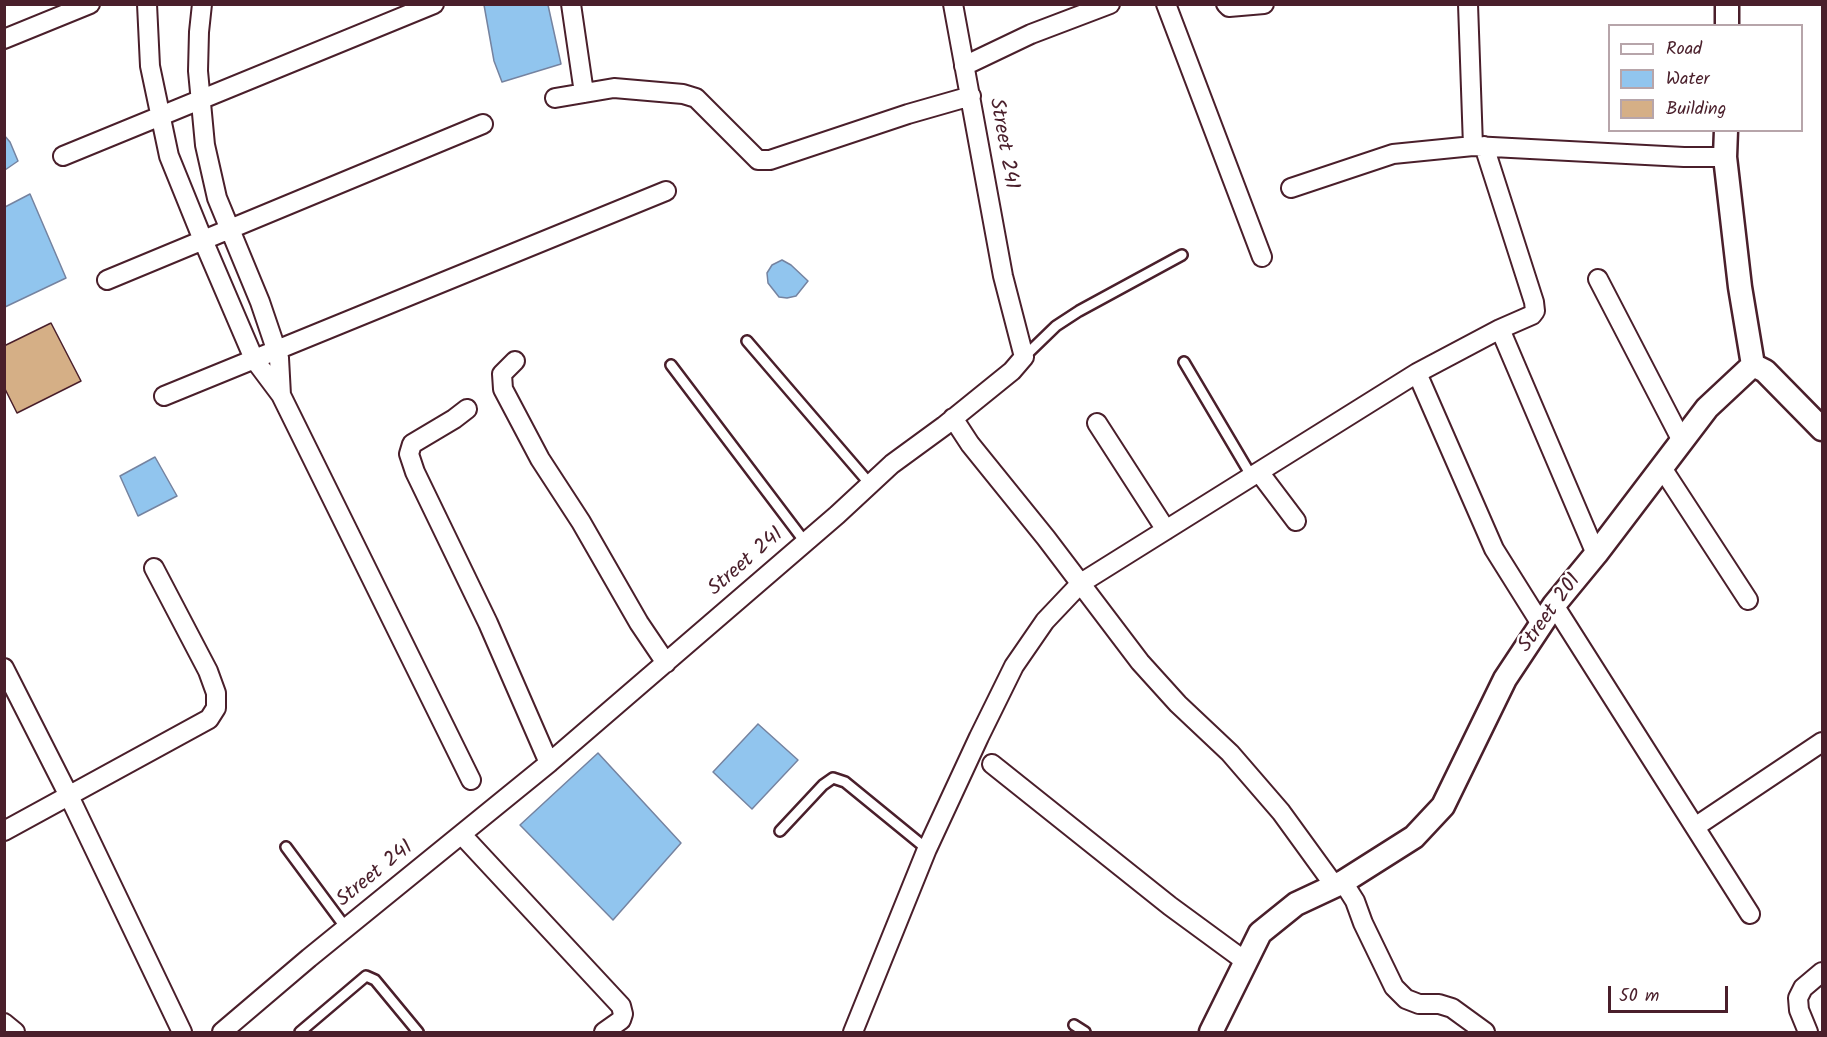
<!DOCTYPE html>
<html>
<head>
<meta charset="utf-8">
<style>
	body { margin:0 }
	#map { position:relative; width:1827px; height:1037px; overflow:hidden; background:#fff; font-family:Kalam,sans-serif }
	canvas { display:block }
	.frame { position:absolute; inset:0; border:6px solid #4a1f2b; pointer-events:none }
	.legend { position:absolute; left:1608px; top:24px; width:195px; height:108px; box-sizing:border-box; background:#fff; border:2px solid #b7a5aa; margin:0; padding:8px 10px; list-style:none; font-size:18px; color:#4a1f2b }
	.legend li { display:flex; align-items:center; gap:12px; height:30px }
	.legend b { width:30px; border:2px solid #b7a5aa }
	.scale { position:absolute; left:1608px; top:986px; width:120px; height:27px; box-sizing:border-box; border:3px solid #4a1f2b; border-top:0; padding-left:8px; font-size:18px; line-height:21px; white-space:nowrap; color:#4a1f2b; -webkit-text-stroke:4px #fff; paint-order:stroke }
</style>
</head>
<body>
<div id="map">
<canvas width="1827" height="1037"></canvas>
<div class="frame"></div>
<ul class="legend">
<li><b style="height:8px;background:#fff"></b>Road</li>
<li><b style="height:16px;background:#91c5ee"></b>Water</li>
<li><b style="height:16px;background:#d5af86"></b>Building</li>
</ul>
<div class="scale">50 m</div>
</div>
<script>
const context = document.querySelector('canvas').getContext('2d');
context.lineJoin = 'round';
function fill(path, color) { context.fillStyle = color; context.fill(path, 'evenodd'); }
const shape = rows => new Path2D(rows.map(r => 'M' + r).join(''));
function stroke(path, color, width, dash) { context.strokeStyle = color; context.lineWidth = width; context.lineCap = dash ? 'butt' : 'round'; context.setLineDash(dash || []); context.stroke(path); }
function label(font, color, halo, rows, align = 'center') {
  context.font = font + ' Kalam,sans-serif'; context.lineWidth = 4.5; context.setLineDash([]); context.textBaseline = 'middle'; context.strokeStyle = halo; context.fillStyle = color; for (const [text, x, y, turn = 0] of rows) {
    context.save(); context.translate(x, y); context.rotate((+turn || 0) * Math.PI / 180); context.textAlign = isNaN(turn) ? turn : align; if (halo) context.strokeText(text, 0, 0); context.fillText(text, 0, 0); context.restore();
  }
}
const water = shape([
	[484,5,548,5,561,64,502,82,494,61,484,5],
	[4,135,10,142,18,161,5,170,4,135],
	[30,194,66,278,5,307,5,207,30,194],
	[782,260,791,265,808,281,796,296,787,298,779,297,768,283,767,273,772,265,782,260],
	[155,457,177,496,138,516,120,476,155,457],
	[758,724,798,760,752,809,713,772,758,724],
	[598,753,681,843,613,920,520,825,598,753]
]);
fill(water, '#91c5ee');
stroke(water, '#7583a0', 1.5);
const building = shape([
	[51,323,81,381,17,413,4,387,4,346,51,323]
]);
fill(building, '#d5af86');
stroke(building, '#4a1f2b', 1.5);
const service = shape([
	[747,341,870,484],
	[1024,357,1056,326,1079,311,1182,255],
	[1184,362,1252,477],
	[671,365,805,542],
	[780,831,823,785,833,778,845,782,927,849],
	[286,847,346,928],
	[1074,1025,1085,1032],
	[300,1032,366,976,375,980,418,1032]
]);
const minor = shape([
	[147,4,150,66,169,156,203,240,254,359,281,395,471,780],
	[202,4,199,32,198,71,205,145,217,198,260,302,279,358,281,395],
	[571,4,584,93],
	[1166,4,1262,257],
	[1226,4,1229,7,1264,4],
	[1468,4,1473,146],
	[4,39,90,4],
	[964,66,1031,34,1110,4],
	[555,98,614,88,683,94,696,98,758,160,770,160,908,114,971,96],
	[63,156,434,4],
	[1291,188,1393,154,1473,146,1684,157,1725,157],
	[1598,279,1682,441],
	[107,280,483,124],
	[1500,329,1596,554],
	[515,361,502,374,503,389,540,459,581,522,639,623,666,663],
	[1417,373,1494,549,1541,624],
	[164,396,666,191],
	[467,409,454,419,412,444,409,454,415,472,488,623,549,763],
	[953,418,970,444,1046,538,1140,662,1178,704,1230,753,1281,812,1334,885],
	[1097,423,1166,530],
	[1662,468,1748,600],
	[1259,472,1296,521],
	[1554,605,1750,914],
	[4,668,69,796,182,1032],
	[992,764,1170,906,1245,961],
	[1695,827,1822,742],
	[4,831,209,719,216,708,216,693,208,671,154,568],
	[462,835,621,1006,623,1014,621,1020,604,1032],
	[1343,882,1355,901,1363,923,1394,987,1406,999,1419,1004,1439,1004,1452,1008,1485,1032],
	[4,1023,15,1032],
	[222,1032,309,958,549,763,837,515,892,464,944,426,1012,371,1024,357,1003,276,953,4],
	[853,1032,927,849,979,737,1014,666,1045,621,1081,583,1417,373,1500,329,1532,315,1535,311,1534,302,1484,146],
	[1808,1032,1799,1010,1798,998,1803,988,1822,972]
]);
const tertiary = shape([
	[1727,26,1727,4],
	[1753,365,1765,371,1822,429],
	[1211,1032,1260,933,1296,904,1343,882,1414,837,1443,806,1505,679,1554,605,1596,554,1707,408,1753,365,1740,287,1725,157,1726,130]
]);
stroke(service, '#4a1f2b', 14);
stroke(minor, '#4a1f2b', 22);
stroke(tertiary, '#4a1f2b', 27);
stroke(service, '#fff', 9);
stroke(minor, '#fff', 18);
stroke(tertiary, '#fff', 22);
label('21px', '#4a1f2b', '#fff', [
	["Street 241",1002,144,80],
	["Street 241",747,563,-41],
	["Street 201",1551,614,-54],
	["Street 241",376,875,-39]
]);
</script>
</body>
</html>
